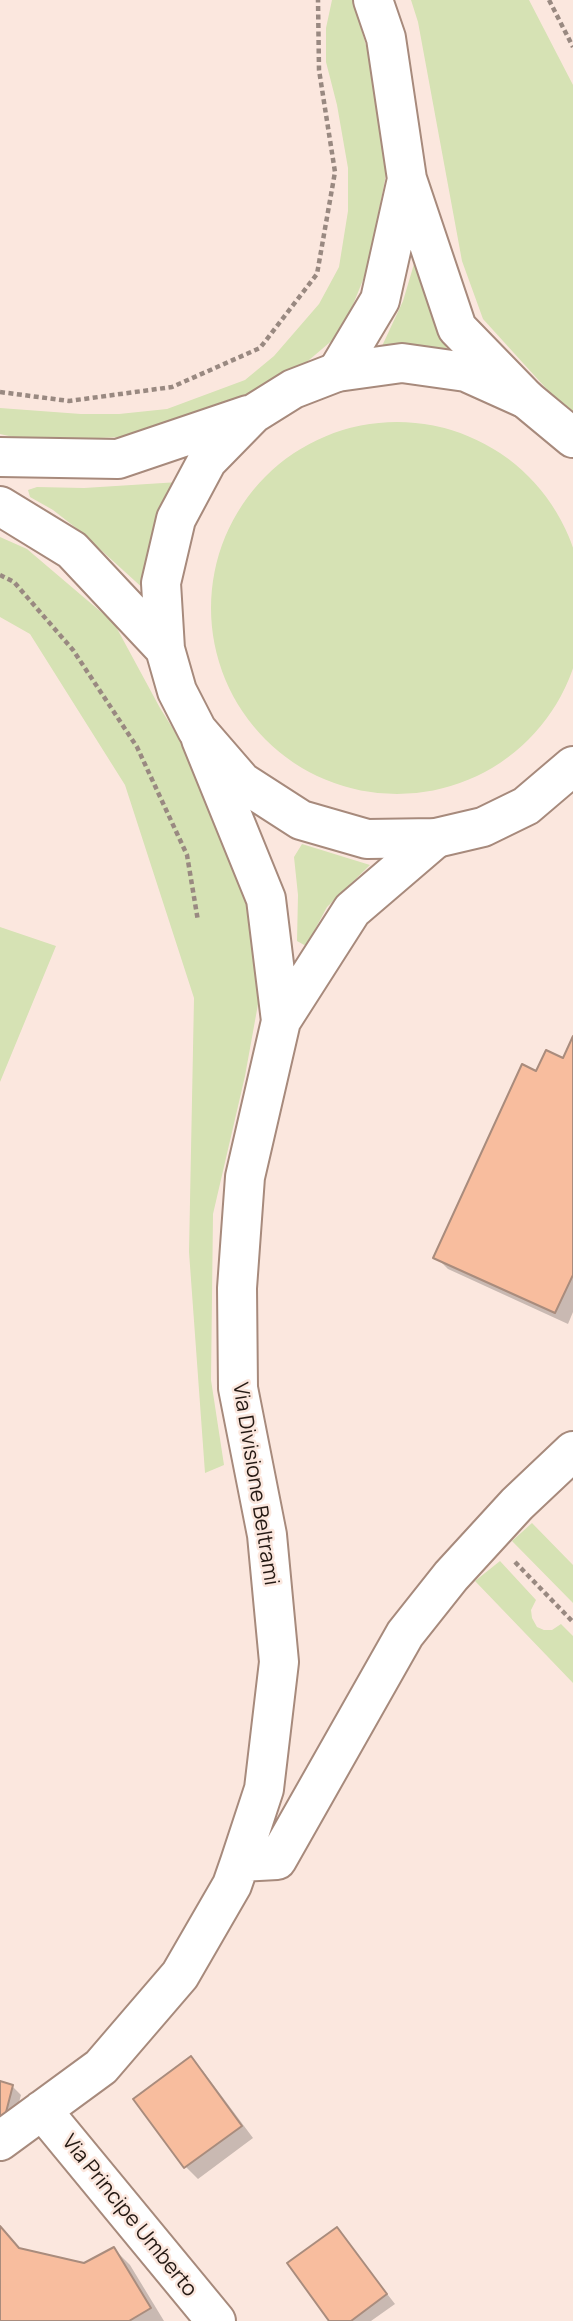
<!DOCTYPE html>
<html>
<head>
<meta charset="utf-8">
<style>
	body { margin:0 }
	canvas { display:block; background:#fbe7de }
</style>
</head>
<body>
<canvas width="573" height="2321"></canvas>
<script>
const context = document.querySelector('canvas').getContext('2d');
context.lineJoin = 'round';
function fill(path, color) { context.fillStyle = color; context.fill(path, 'evenodd'); }
const shape = rows => new Path2D(rows.map(r => 'M' + r).join(''));
function stroke(path, color, width, dash) { context.strokeStyle = color; context.lineWidth = width; context.lineCap = dash ? 'butt' : 'round'; context.setLineDash(dash || []); context.stroke(path); }
function label(font, color, halo, rows, align = 'center') {
  context.font = font + ' Manrope,sans-serif'; context.lineWidth = 5; context.setLineDash([]); context.textBaseline = 'middle'; context.strokeStyle = halo; context.fillStyle = color; for (const [text, x, y, turn = 0] of rows) {
    context.save(); context.translate(x, y); context.rotate((+turn || 0) * Math.PI / 180); context.textAlign = isNaN(turn) ? turn : align; if (halo) context.strokeText(text, 0, 0); context.fillText(text, 0, 0); context.restore();
  }
}
fill(shape([
	[332,0,353,0,373,70,387,170,367,270,342,332,295,372,259,394,183,426,122,437,31,441,0,434,0,408,81,414,119,414,167,409,245,380,274,356,319,304,339,267,348,211,348,168,337,105,326,62,326,28],
	[411,0,529,0,573,85,573,418,483,319,462,261,418,22],
	[414,264,451,360,376,359,403,301],
	'211 608a186 186 0 1 1 372 0a186 186 0 1 1-372 0Z',
	[179,482,146,591,80,531,53,510,30,497,28,490,37,487,84,488],
	[0,537,27,549,114,623,160,708,192,759,235,844,264,971,245,1076,213,1214,211,1380,224,1465,205,1473,189,1252,194,998,125,785,30,634,0,617],
	[302,844,370,865,327,907,306,946,297,941,298,895,294,857],
	[0,927,56,946,0,1082],
	[532,1523,573,1565,573,1603,512,1541],
	[500,1561,536,1600,531,1610,532,1618,537,1627,544,1630,552,1630,561,1624,573,1636,573,1683,475,1581]
]), '#d6e2b4');
fill(shape([
	[573,1040,573,1312,568,1324,448,1269,436,1257,537,1073,564,1060],
	[191,2059,203,2071,253,2138,198,2179,186,2167],
	[0,2083,12,2086,21,2095,12,2128,0,2125],
	[0,2228,21,2251,84,2265,114,2249,130,2265,164,2321,0,2321],
	[337,2229,395,2304,371,2321,331,2321]
]), '#0003');
const building = shape([
	[573,1036,573,1275,555,1313,433,1258,522,1064,536,1071,546,1050,563,1058,573,1036],
	[191,2056,242,2126,184,2168,133,2099,191,2056],
	[0,2081,13,2085,4,2120,0,2119,0,2081],
	[0,2226,19,2248,84,2263,114,2247,151,2308,129,2321,0,2321,0,2226],
	[337,2227,387,2294,351,2321,329,2321,287,2263,337,2227]
]);
fill(building, '#f8bd9e');
stroke(building, '#a98c7d', 2);
const minor = shape([
	[373,0,386,38,407,179,457,328,526,399],
	[337,372,380,300,407,179],
	[201,739,266,899,281,1021],
	[240,1862,277,1860,405,1634,451,1576,517,1504,573,1451],
	[42,2110,216,2321],
	[0,2141,101,2067,180,1975,232,1885,240,1862,264,1789,279,1662,267,1535,238,1388,237,1288,245,1177,281,1021,352,910,436,838]
]);
const major = shape([
	[573,438,526,399,466,372,402,363,337,372,293,389,253,414,207,461,176,519,161,583,165,649,177,691,197,730,242,782,301,820,367,839,436,838,483,827,526,806,573,766],
	[0,457,118,459,248,415],
	[0,506,72,550,165,649]
]);
stroke(minor, '#a78a7c', 42);
stroke(major, '#a78a7c', 42);
stroke(shape([
	[549,0,573,47],
	[0,392,69,401,172,387,260,348,317,274,335,172,319,70,318,0],
	[0,575,14,582,73,650,137,747,187,855,198,921],
	[515,1562,573,1622]
]), '#998981', 4.5, [5, 3.5]);
stroke(minor, '#fff', 38);
stroke(major, '#fff', 38);
label('21px', '#241913', '#fbe7de', [
	["Via Divisione Beltrami",255,1484,81],
	["Via Principe Umberto",129,2216,51]
]);
</script>
</body>
</html>
